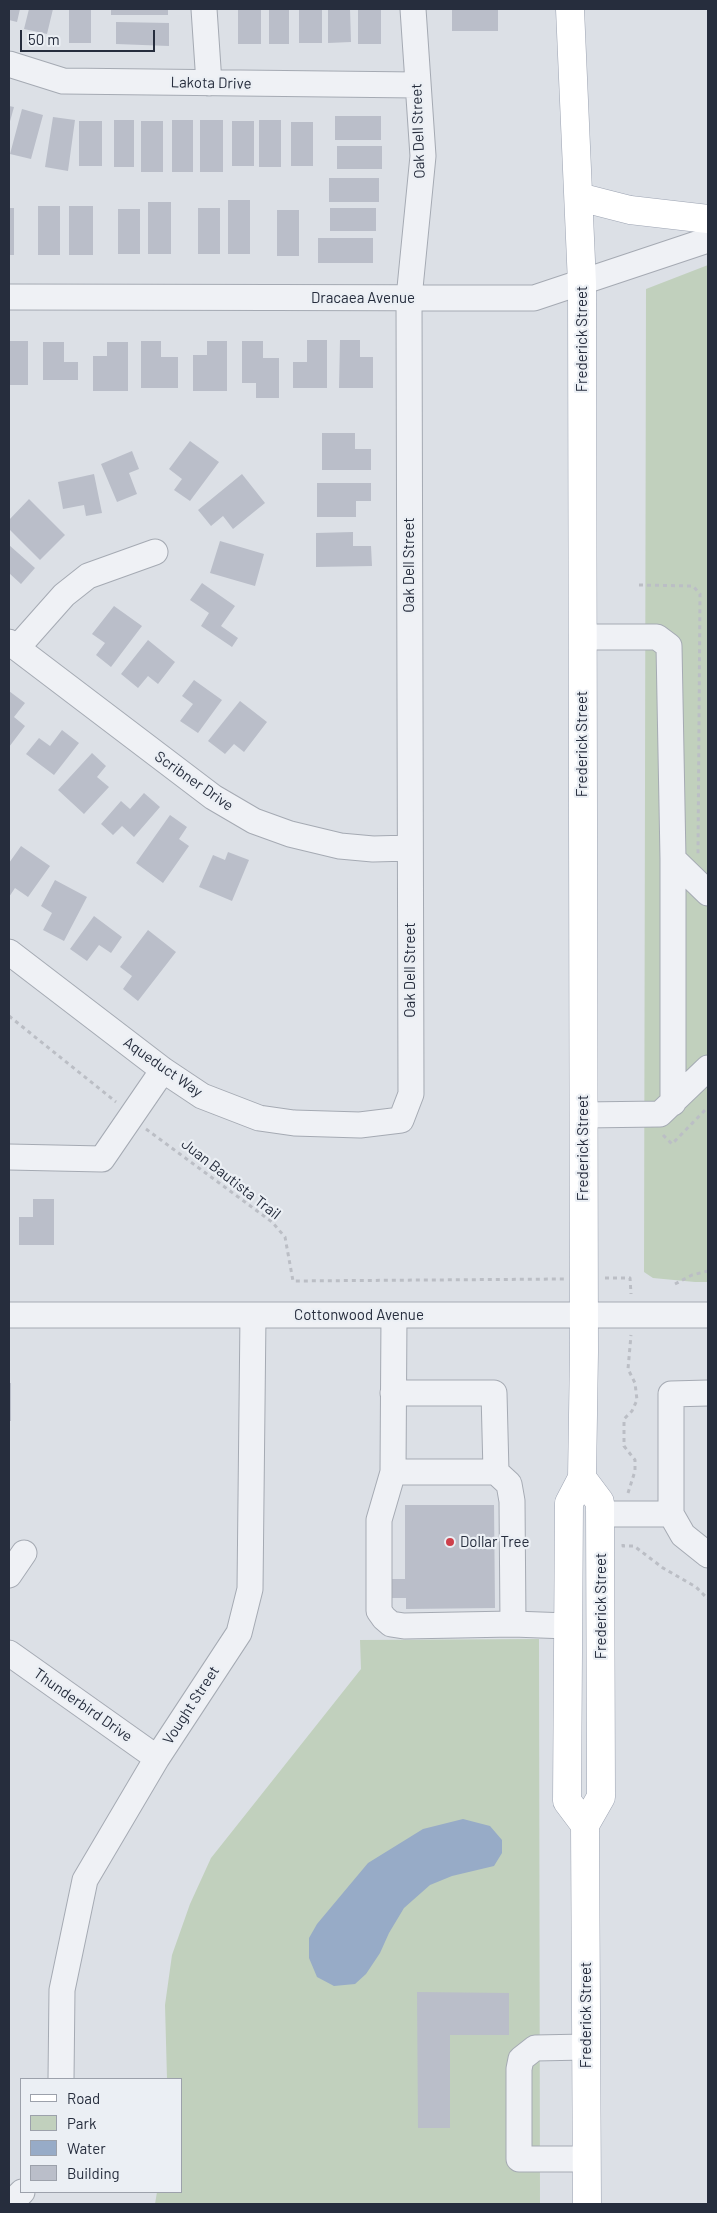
<!DOCTYPE html>
<html>
<head>
<meta charset="utf-8">
<style>
	body { margin:0 }
	#map { position:relative; width:717px; height:2213px; overflow:hidden; background:#dce0e6; font-family:Barlow,sans-serif }
	canvas { display:block }
	.frame { position:absolute; inset:0; border:10px solid #262d3d; pointer-events:none }
	.legend { position:absolute; left:20px; top:2078px; width:162px; height:115px; box-sizing:border-box; background:#ebeff4; border:1px solid #9ca1ab; margin:0; padding:6px 9px; list-style:none; font-size:15px; color:#262d3d }
	.legend li { display:flex; align-items:center; gap:10px; height:25px }
	.legend b { width:25px; border:1px solid #9ca1ab }
	.scale { position:absolute; left:20px; top:30px; width:135px; height:22px; box-sizing:border-box; border:2px solid #262d3d; border-top:0; padding-left:6px; font-size:15px; line-height:18px; white-space:nowrap; color:#262d3d; -webkit-text-stroke:4px #ebeff4; paint-order:stroke }
</style>
</head>
<body>
<div id="map">
<canvas width="717" height="2213"></canvas>
<div class="frame"></div>
<ul class="legend">
<li><b style="height:6px;background:#fff"></b>Road</li>
<li><b style="height:14px;background:#c1d0bd"></b>Park</li>
<li><b style="height:14px;background:#97abc7"></b>Water</li>
<li><b style="height:14px;background:#babec9"></b>Building</li>
</ul>
<div class="scale">50 m</div>
</div>
<script>
const context = document.querySelector('canvas').getContext('2d');
context.lineJoin = 'round';
function fill(path, color) { context.fillStyle = color; context.fill(path, 'evenodd'); }
const shape = rows => new Path2D(rows.map(r => 'M' + r).join(''));
function stroke(path, color, width, dash) { context.strokeStyle = color; context.lineWidth = width; context.lineCap = dash ? 'butt' : 'round'; context.setLineDash(dash || []); context.stroke(path); }
function label(font, color, halo, rows, align = 'center') {
  context.font = font + ' Barlow,sans-serif'; context.lineWidth = 4.5; context.setLineDash([]); context.textBaseline = 'middle'; context.strokeStyle = halo; context.fillStyle = color; for (const [text, x, y, turn = 0] of rows) {
    context.save(); context.translate(x, y); context.rotate((+turn || 0) * Math.PI / 180); context.textAlign = isNaN(turn) ? turn : align; if (halo) context.strokeText(text, 0, 0); context.fillText(text, 0, 0); context.restore();
  }
}
fill(shape([
	[708,265,708,1282,695,1282,653,1278,644,1272,646,289],
	[539,1639,540,2204,155,2204,157,2192,181,2192,181,2079,167,2079,165,2005,172,1955,190,1904,211,1858,361,1669,360,1640]
]), '#c1d0bd');
fill(shape([
	[463,1819,490,1826,502,1840,502,1853,494,1866,452,1876,430,1885,404,1908,389,1933,380,1953,366,1974,355,1984,334,1986,317,1977,309,1958,309,1938,317,1924,368,1863,423,1829]
]), '#97abc7');
fill(shape([
	[9,9,20,9,17,22,9,20],
	[29,9,53,9,47,34,24,29],
	[69,9,91,9,91,43,69,43],
	[111,9,168,9,168,15,111,15],
	[238,9,261,9,261,44,238,44],
	[269,9,289,9,289,44,269,44],
	[299,9,322,9,322,43,299,43],
	[328,9,350,9,351,42,328,43],
	[358,9,381,9,381,44,358,44],
	[452,9,498,9,498,31,452,31],
	[116,22,169,23,169,46,116,44],
	[9,106,14,107,9,125],
	[22,109,43,115,31,159,10,154],
	[335,116,381,116,381,140,335,140],
	[53,117,75,120,68,171,45,167],
	[114,120,134,120,134,167,114,167],
	[172,120,193,120,193,172,172,172],
	[200,120,223,120,223,172,200,172],
	[259,120,281,120,281,167,259,167],
	[79,121,102,121,102,166,79,166],
	[141,121,163,121,163,172,141,172],
	[232,121,254,121,254,166,232,166],
	[291,122,313,122,313,166,291,166],
	[337,146,382,146,382,169,337,169],
	[329,178,379,178,379,202,329,202],
	[228,200,250,200,250,254,228,254],
	[148,202,171,202,171,254,148,254],
	[38,206,60,206,60,255,38,255],
	[69,206,93,206,93,255,69,255],
	[9,208,14,208,14,255,9,255],
	[198,208,220,208,220,254,198,254],
	[330,208,376,208,376,231,330,231],
	[118,209,140,209,140,254,118,254],
	[277,210,299,210,299,256,277,256],
	[318,238,373,238,373,263,318,263],
	[307,340,327,340,327,388,293,388,293,362,307,362],
	[340,340,360,340,360,357,373,357,373,388,339,388],
	[9,341,28,341,28,385,9,385],
	[141,341,161,341,161,357,178,357,178,388,141,388],
	[207,341,227,341,227,391,193,391,193,355,207,355],
	[242,341,263,341,263,358,279,358,279,398,256,398,256,383,242,383],
	[43,342,64,342,64,362,78,362,78,380,43,380],
	[107,342,128,342,128,391,93,391,93,356,107,356],
	[322,433,355,433,355,449,371,449,371,470,322,470],
	[190,441,219,462,190,501,174,490,182,479,169,469],
	[132,451,139,469,129,473,137,494,117,502,101,464],
	[94,474,102,513,86,516,84,505,63,509,58,482],
	[242,474,265,503,233,529,223,516,211,526,198,510],
	[317,483,371,483,371,501,356,501,356,517,317,517],
	[29,499,65,535,40,560,9,529,9,520],
	[353,532,353,546,371,546,372,566,316,567,316,533],
	[220,541,264,554,255,586,210,573],
	[9,545,35,568,21,584,9,573],
	[202,583,235,606,221,626,238,638,232,647,201,626,209,613,190,600],
	[114,606,142,626,111,667,96,655,105,643,92,634],
	[148,640,175,662,158,684,148,676,138,688,121,674],
	[194,680,222,700,198,733,180,721,193,704,182,696],
	[9,691,25,703,14,717,25,726,9,747],
	[240,701,267,722,244,752,234,744,225,754,208,741],
	[62,730,79,743,54,775,26,754,39,738,50,746],
	[92,753,106,766,97,777,109,787,84,814,58,790],
	[144,793,160,807,134,837,122,826,113,835,101,824,121,801,130,809],
	[170,815,187,827,179,839,189,846,163,883,136,863],
	[21,846,50,866,28,897,15,888,9,897,9,863],
	[228,852,249,860,232,901,199,887,213,855,225,860],
	[55,880,87,897,64,941,43,930,52,913,41,906],
	[94,916,122,937,111,953,99,945,87,961,70,949],
	[148,930,176,952,138,1001,123,989,132,976,120,967],
	[33,1199,54,1199,54,1245,19,1245,19,1217,33,1217],
	[9,1383,11,1383,11,1421,9,1421],
	[405,1505,494,1505,495,1608,406,1609,406,1598,388,1598,388,1579,405,1579],
	[417,1992,509,1993,509,2035,450,2035,450,2128,418,2128]
]), '#babec9');
const minor = shape([
	[204,9,209,83],
	[9,64,63,81,417,85],
	[9,297,534,298,708,240],
	[582,637,657,637,669,646,673,859,708,893],
	[9,642,213,797,254,821,290,834,340,846,373,849,410,848],
	[17,648,64,595,88,576,155,552],
	[673,859,673,1103],
	[9,952,163,1070,202,1096,259,1118,294,1123,360,1125,401,1120,411,1094,409,298,423,156,413,9],
	[583,1115,660,1114,708,1068],
	[9,1157,102,1159,163,1070],
	[9,1315,708,1315],
	[394,1315,393,1472,379,1520,379,1611,384,1618,391,1624,404,1626,513,1624,568,1626],
	[393,1393,494,1393,496,1472],
	[708,1393,671,1394,671,1514,683,1535,708,1555],
	[393,1472,496,1472,509,1484,512,1501,513,1624],
	[600,1514,671,1514],
	[9,1575,24,1553],
	[9,1653,157,1758],
	[61,2079,62,1990,85,1880,157,1758,239,1633,250,1589,253,1315],
	[586,2159,519,2159,519,2069,521,2059,535,2048,586,2047],
	[10,2204,22,2192]
]);
const major = shape([
	[570,9,582,284,584,1352,582,1478,569,1503,567,1801,585,1825],
	[579,197,630,210,708,219],
	[582,1478,600,1502,601,1797,585,1825,587,2204]
]);
stroke(minor, '#a5aab3', 27);
stroke(major, '#9ca3b2', 29);
stroke(shape([
	[639,585,693,586,700,594,698,854],
	[9,1016,116,1102],
	[146,1129,272,1222,285,1237,293,1281,564,1279],
	[663,1135,672,1144,708,1107],
	[605,1278,630,1278,631,1294],
	[675,1284,692,1275,708,1271],
	[628,1493,635,1471,635,1460,624,1446,624,1419,632,1411,637,1400,635,1383,628,1369,631,1335],
	[623,1544,623,1546,634,1546,663,1568,696,1587,708,1599]
]), '#bbbec5', 3, [4, 4]);
stroke(minor, '#eff1f5', 25);
stroke(major, '#fff', 28);
for (const [x, y, r, color] of [
	[450,1542,5,"#cd404b"]
]) { const dot = new Path2D(); dot.arc(x, y, r, 0, 2 * Math.PI); context.fillStyle = color; context.fill(dot); stroke(dot, '#ebeff4', 2); }
label('15px', '#262d3d', '#ebeff4', [
	["Lakota Drive",211,83,1],
	["Oak Dell Street",418,131,-92],
	["Dracaea Avenue",363,298],
	["Frederick Street",582,339,-90],
	["Oak Dell Street",409,565,-90],
	["Frederick Street",582,744,-90],
	["Scribner Drive",194,781,35],
	["Oak Dell Street",410,970,-90],
	["Aqueduct Way",163,1067,35],
	["Frederick Street",583,1148,-90],
	["Juan Bautista Trail",231,1179,38],
	["Cottonwood Avenue",359,1315],
	["Frederick Street",601,1606,-90],
	["Thunderbird Drive",83,1705,35],
	["Vought Street",191,1705,-57],
	["Frederick Street",586,2015,-90]
]);
label('15px', '#262d3d', '#ebeff4', [
	["Dollar Tree",460,1542]
], 'left');
</script>
</body>
</html>
